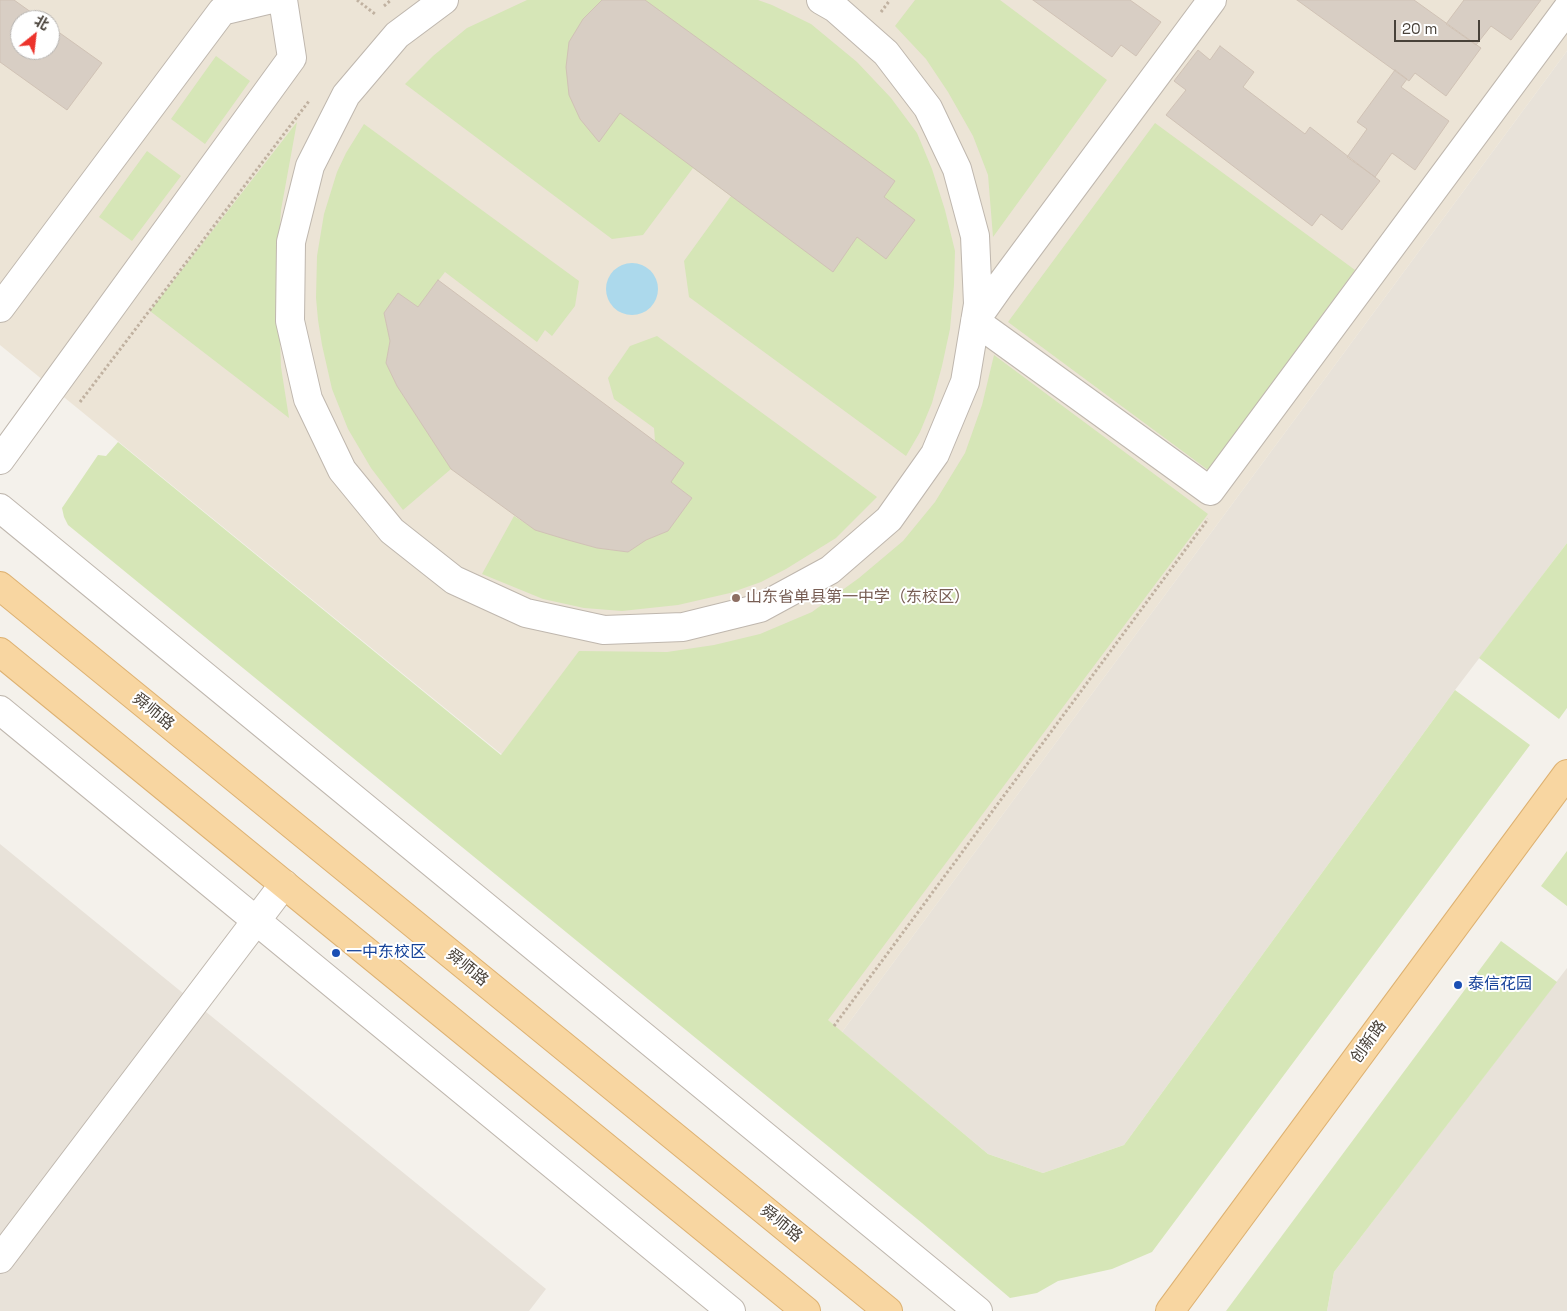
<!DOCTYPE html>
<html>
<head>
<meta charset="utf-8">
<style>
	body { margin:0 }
	#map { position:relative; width:1567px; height:1311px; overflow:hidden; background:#f4f1eb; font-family:"Space Grotesk","Noto Sans SC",sans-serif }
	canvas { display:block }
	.north { position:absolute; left:10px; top:10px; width:50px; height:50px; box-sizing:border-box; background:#fff; border:1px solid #b6b3b0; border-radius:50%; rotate:29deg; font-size:14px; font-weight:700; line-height:20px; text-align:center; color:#484139 }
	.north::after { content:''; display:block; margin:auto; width:18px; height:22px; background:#ec332b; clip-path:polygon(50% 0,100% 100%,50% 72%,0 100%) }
	.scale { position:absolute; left:1394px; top:20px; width:86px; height:22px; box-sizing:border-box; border:2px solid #484139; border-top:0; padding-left:6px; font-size:15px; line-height:18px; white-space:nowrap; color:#484139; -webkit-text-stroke:4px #fff; paint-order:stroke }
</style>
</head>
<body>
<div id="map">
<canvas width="1567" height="1311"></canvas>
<div class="north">北</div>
<div class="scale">20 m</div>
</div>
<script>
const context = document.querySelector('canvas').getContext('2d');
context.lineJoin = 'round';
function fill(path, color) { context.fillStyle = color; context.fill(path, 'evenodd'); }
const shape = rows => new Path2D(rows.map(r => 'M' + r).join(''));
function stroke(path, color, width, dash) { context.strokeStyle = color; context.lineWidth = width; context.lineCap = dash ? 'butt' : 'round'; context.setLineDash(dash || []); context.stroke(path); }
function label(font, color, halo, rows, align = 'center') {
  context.font = font + ' "Space Grotesk","Noto Sans SC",sans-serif'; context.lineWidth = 4; context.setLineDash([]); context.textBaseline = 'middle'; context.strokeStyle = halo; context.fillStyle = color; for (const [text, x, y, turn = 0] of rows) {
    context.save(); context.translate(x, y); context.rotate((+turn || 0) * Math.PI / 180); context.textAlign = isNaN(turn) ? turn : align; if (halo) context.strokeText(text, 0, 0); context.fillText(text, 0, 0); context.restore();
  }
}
fill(shape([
	[1567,51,1567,543,1455,690,1124,1145,1043,1173,988,1154,842,1032],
	[0,844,546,1289,529,1311,0,1311],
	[1567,968,1567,1311,1327,1311,1334,1272]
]), '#e8e2d9');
fill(shape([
	[0,0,1567,0,1567,51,842,1032,0,345],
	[20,20,50,20,50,50,20,50]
]), '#ece4d6');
fill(shape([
	[527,0,758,0,772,5,811,24,857,62,891,98,917,133,932,169,945,210,955,251,954,285,950,329,942,366,932,403,920,432,906,456,689,297,684,261,731,196,693,168,643,235,612,239,405,84,433,56,467,28],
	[915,0,1000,0,1107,80,993,237,988,175,973,136,948,92,926,59,895,26],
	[216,56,250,81,205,144,171,119],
	[297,122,281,210,277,266,281,367,289,418,150,311],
	[1155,123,1355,270,1208,470,1008,322],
	[364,124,579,281,575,306,552,336,545,330,537,342,445,272,418,307,398,293,384,313,390,341,386,363,397,386,451,469,403,510,371,468,348,429,332,389,322,345,318,320,316,298,317,256,324,214,337,172,346,153],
	[147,151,181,176,132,241,99,217],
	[657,336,877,497,836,538,786,569,761,582,730,593,678,605,622,611,584,608,543,599,482,574,514,516,536,530,597,548,628,552,646,540,668,531,692,498,671,482,684,463,655,441,654,428,614,399,608,378,630,346],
	[994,355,1208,514,828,1020,988,1154,1043,1173,1124,1145,1455,690,1530,745,1152,1252,1112,1269,1058,1281,1037,1293,1010,1298,922,1223,68,525,64,517,62,508,98,455,106,456,118,442,501,755,579,651,667,652,714,645,760,634,812,612,859,578,903,541,935,502,965,453,982,405],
	[1567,543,1567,708,1559,719,1479,658],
	[1567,851,1567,906,1541,886],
	[1501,941,1557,982,1334,1272,1327,1311,1226,1311]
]), '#d6e6b7');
fill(shape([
	'606 289a26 26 0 1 1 52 0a26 26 0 1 1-52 0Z'
]), '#acd9ec');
const building = shape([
	[0,0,14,0,42,20,20,20,20,50,50,50,50,26,102,63,67,110,0,62,0,0],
	[602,0,645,0,895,181,884,197,915,220,886,259,857,237,833,272,620,113,599,142,580,119,569,95,566,67,569,42,583,19,602,0],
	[1033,0,1130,0,1161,22,1136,56,1121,45,1112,57,1033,0],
	[1297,0,1414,0,1481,48,1446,96,1415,73,1409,81,1297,0],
	[1464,0,1541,0,1511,40,1491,26,1476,45,1446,24,1464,0],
	[1220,46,1254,72,1243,87,1305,134,1310,127,1380,181,1342,230,1321,214,1312,226,1166,115,1186,90,1174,81,1198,50,1210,60,1220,46],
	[1395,70,1407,79,1401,87,1449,121,1415,170,1392,153,1375,177,1347,157,1367,129,1357,122,1395,70],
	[438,280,684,463,671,482,692,498,668,531,646,540,628,552,597,548,568,540,535,530,451,469,397,386,386,363,390,341,384,313,398,293,418,307,438,280]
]);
fill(building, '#d8cec4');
stroke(building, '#d0c2b5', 1);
const minor = shape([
	[444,0,397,35,346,95,310,166,291,242,290,321,308,399,342,470,392,531,454,580,526,613,604,630,683,627,760,608,830,570,889,519,935,454,965,382,978,304,975,236,957,169,928,108,886,53,835,8,821,0],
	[1212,0,999,287,975,321,1210,491,1567,9],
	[0,308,222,11,268,0],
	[0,460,292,58,283,0],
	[0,508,978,1311],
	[0,710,731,1311],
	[0,1259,284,884]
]);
const major = shape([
	[0,586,888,1311],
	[0,652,806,1311],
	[1170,1311,1567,774]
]);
stroke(minor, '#bfb7ae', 30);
stroke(major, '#ddb171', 30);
stroke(shape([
	[357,0,375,14],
	[384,6,391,0],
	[881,12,890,0],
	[80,402,309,101],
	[834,1026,1208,519]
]), '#c0b1a0', 3, [2.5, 2.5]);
stroke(minor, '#fff', 28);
stroke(major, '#f8d6a1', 28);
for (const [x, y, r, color] of [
	[736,598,5,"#8d6e63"],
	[336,953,5,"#1a4fb4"],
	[1458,985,5,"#1a4fb4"]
]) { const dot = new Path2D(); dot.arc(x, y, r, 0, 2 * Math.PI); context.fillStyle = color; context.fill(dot); stroke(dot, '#fff', 2); }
label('16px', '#785e54', '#fff', [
	["山东省单县第一中学（东校区）",746,598]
], 'left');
label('16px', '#484139', '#fff', [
	["舜师路",153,712,39],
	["舜师路",467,968,39],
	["创新路",1369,1042,-54],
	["舜师路",781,1224,39]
]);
label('16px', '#164399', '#fff', [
	["一中东校区",346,953],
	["泰信花园",1468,985]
], 'left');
</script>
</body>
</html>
